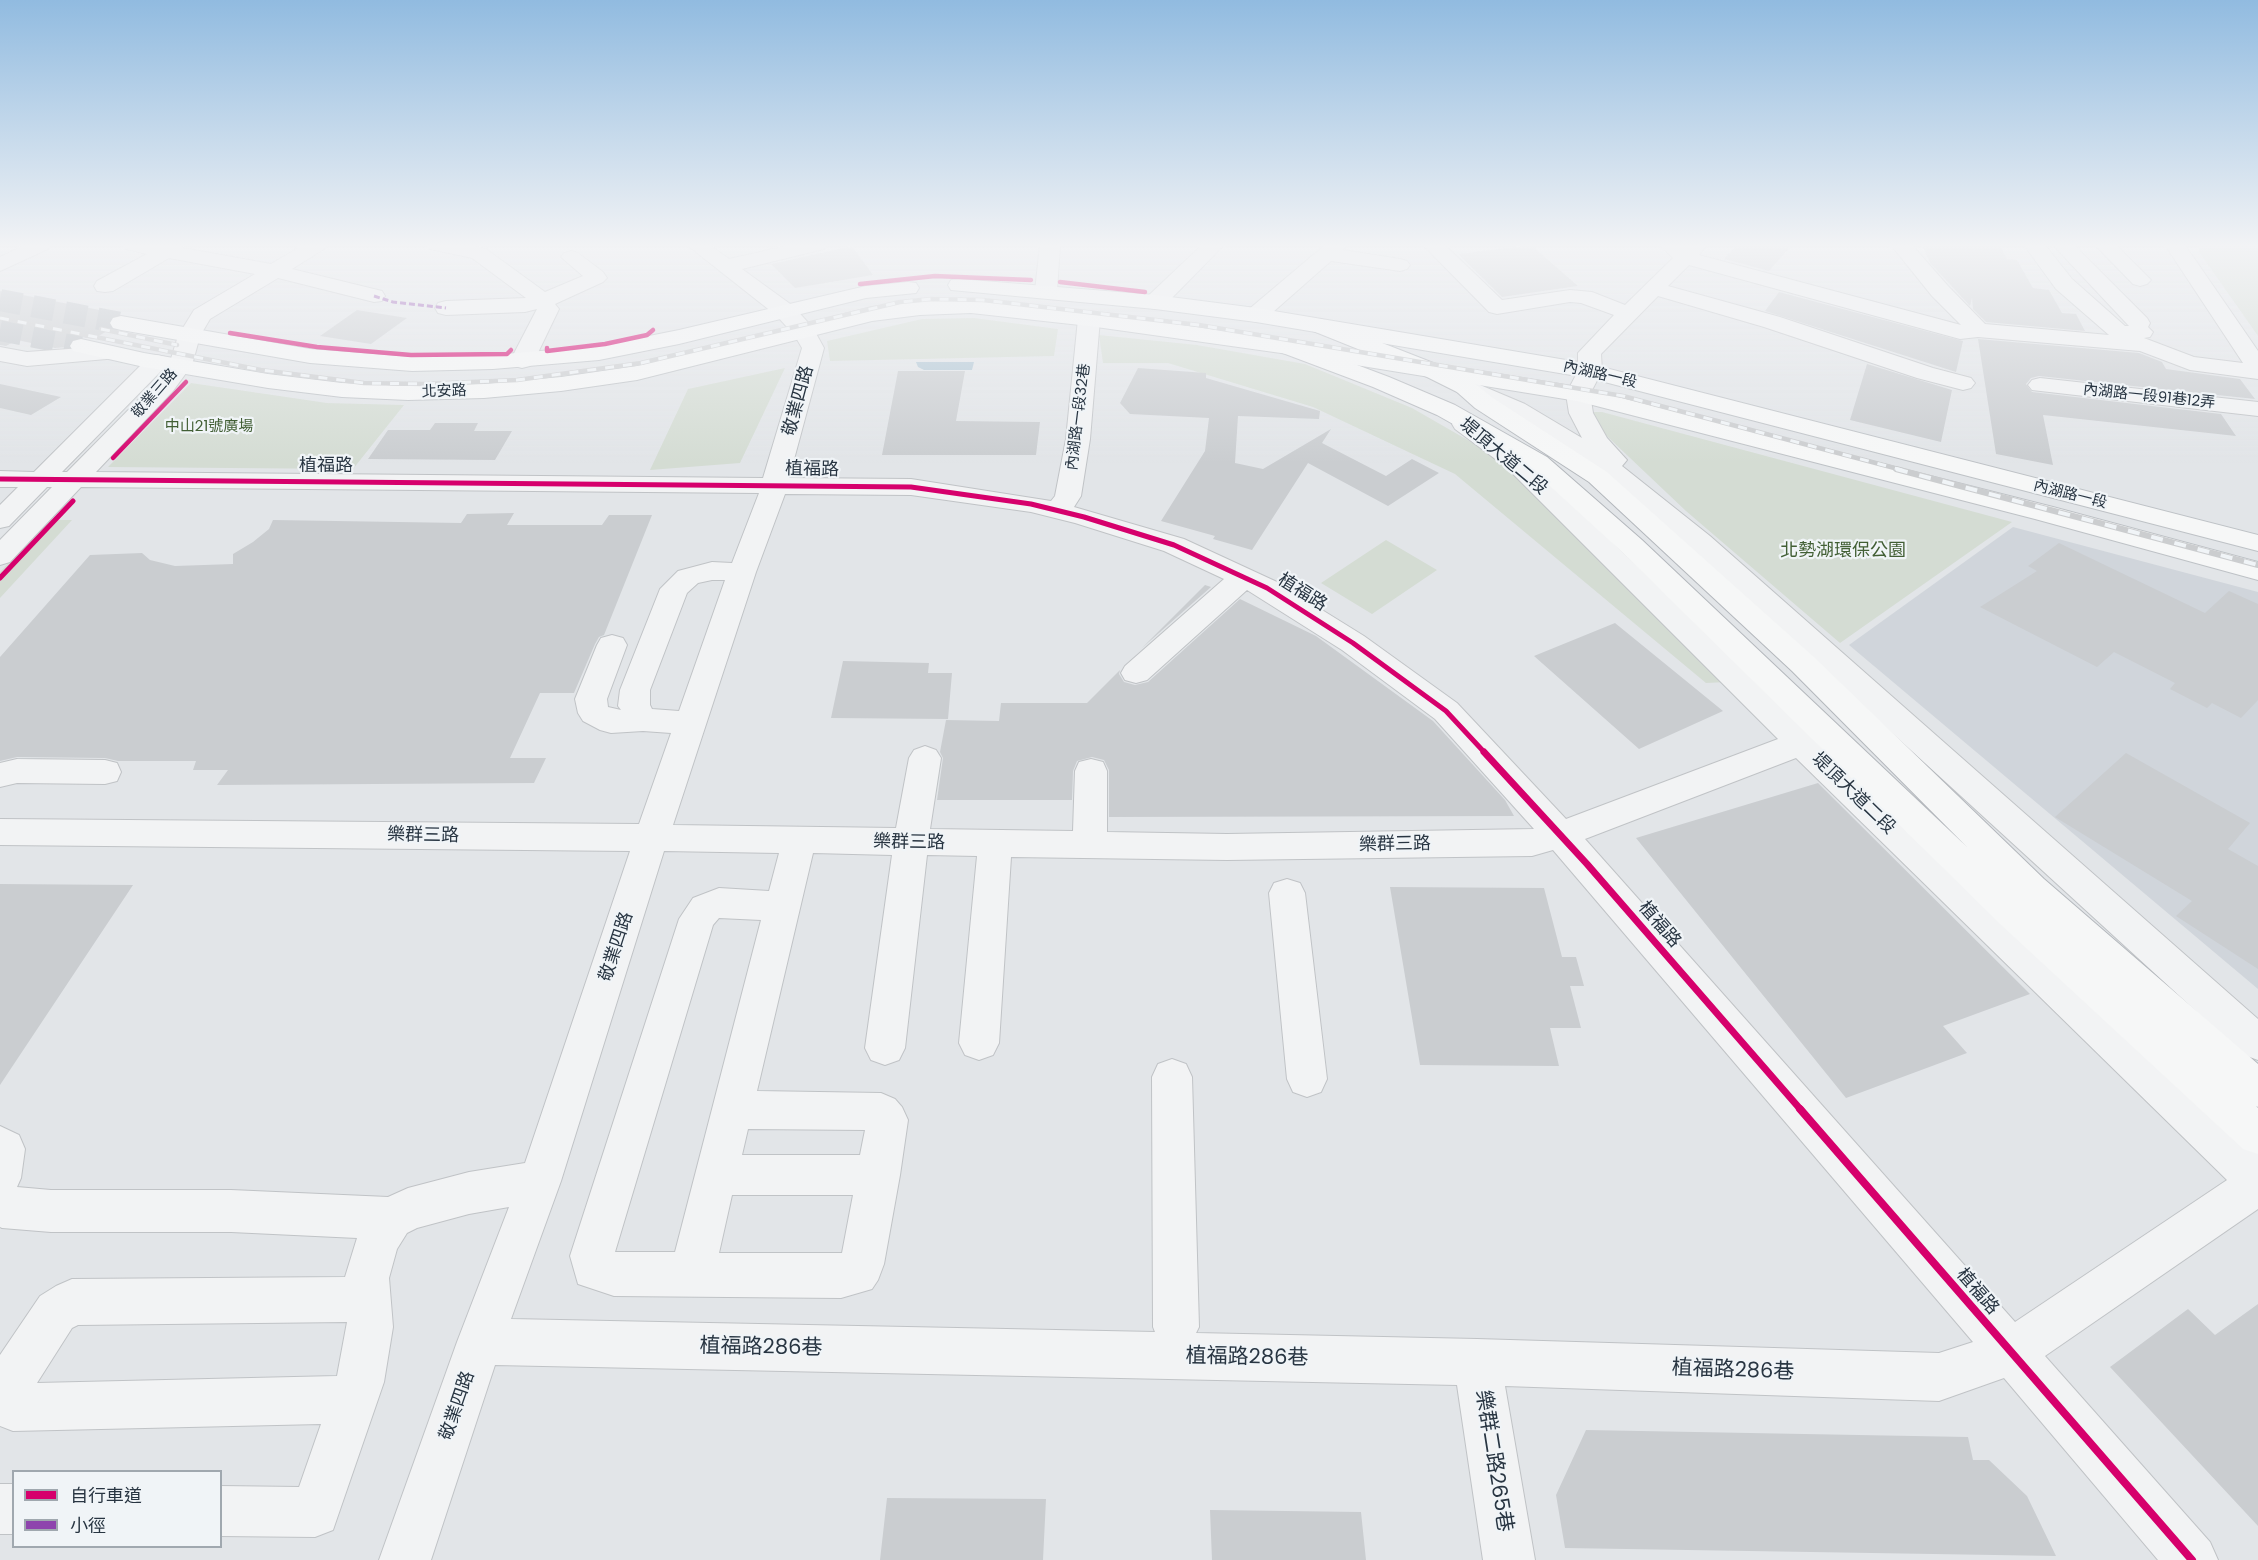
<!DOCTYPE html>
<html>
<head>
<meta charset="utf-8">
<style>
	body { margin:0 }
	#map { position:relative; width:2258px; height:1560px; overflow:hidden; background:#e2e5e8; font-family:Poppins,"Noto Sans TC",sans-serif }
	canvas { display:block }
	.legend { position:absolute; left:12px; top:1470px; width:210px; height:78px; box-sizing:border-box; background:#f0f4f7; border:2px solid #a0a8af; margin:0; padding:8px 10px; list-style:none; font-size:18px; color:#283542 }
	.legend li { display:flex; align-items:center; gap:12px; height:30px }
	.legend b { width:30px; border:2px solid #a0a8af }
</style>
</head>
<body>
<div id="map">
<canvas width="2258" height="1560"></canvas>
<ul class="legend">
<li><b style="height:8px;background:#d6006c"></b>自行車道</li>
<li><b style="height:8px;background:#8e44ad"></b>小徑</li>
</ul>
</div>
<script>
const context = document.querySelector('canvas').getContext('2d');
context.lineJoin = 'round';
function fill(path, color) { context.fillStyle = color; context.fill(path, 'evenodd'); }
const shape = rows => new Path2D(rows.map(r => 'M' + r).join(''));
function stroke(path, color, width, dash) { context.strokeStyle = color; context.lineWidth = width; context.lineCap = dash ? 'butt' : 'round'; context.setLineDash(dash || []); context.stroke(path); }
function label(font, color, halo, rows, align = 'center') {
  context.font = font + ' Poppins,"Noto Sans TC",sans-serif'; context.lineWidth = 4.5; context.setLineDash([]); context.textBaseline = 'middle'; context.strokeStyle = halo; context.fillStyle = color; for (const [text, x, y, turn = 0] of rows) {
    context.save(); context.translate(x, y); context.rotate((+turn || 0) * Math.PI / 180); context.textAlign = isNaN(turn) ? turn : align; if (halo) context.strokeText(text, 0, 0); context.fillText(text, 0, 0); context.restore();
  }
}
fill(shape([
	[2013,527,2258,592,2258,989,1849,645]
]), '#d0d5db');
fill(shape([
	[2199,245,2258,245,2258,336,2199,252],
	[974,318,1058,329,1054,356,830,361,827,341,922,319],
	[1099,335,1197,345,1305,364,1412,408,1492,454,1587,543,1727,682,1706,683,1455,474,1313,407,1168,363,1103,363],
	[785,368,740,463,650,470,688,389],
	[191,383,327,403,404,405,353,469,108,467],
	[1590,412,1602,412,2012,522,1840,643,1686,511,1591,421],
	[49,520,72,520,0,598,0,572],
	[1386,540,1437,570,1372,614,1321,583]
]), '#d4dcd3');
fill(shape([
	[916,362,974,362,972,370,924,370,918,367]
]), '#b0c6d4');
fill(shape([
	[1531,245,1578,286,1502,297,1458,254],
	[1737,245,1792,245,1769,271,1724,259],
	[1922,245,2000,245,2007,259,2017,260,2033,288,2049,290,2062,313,2076,314,2085,331,1986,322,1973,309,1972,298,1970,306,1930,263],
	[852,246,873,275,795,288,771,264],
	[0,291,28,296,120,314,111,317,108,322,111,329,93,339,81,337,72,339,68,347,55,348,17,340,6,346,0,345],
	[1779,292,1963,341,1956,372,1765,311],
	[357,310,407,318,371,344,320,336],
	[1978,339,2139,353,2162,362,2166,369,2240,379,2255,399,2039,376,2031,378,2026,384,2032,392,2221,414,2236,436,2043,415,2053,465,1996,454],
	[1867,364,1952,390,1941,442,1850,420],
	[1138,368,1206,373,1206,378,1320,411,1319,419,1238,416,1235,463,1263,469,1331,429,1322,443,1386,476,1412,459,1439,473,1388,506,1308,463,1252,550,1213,539,1215,536,1161,521,1205,451,1209,418,1130,414,1120,403],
	[898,371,965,371,956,421,1040,422,1036,455,882,455],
	[0,384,61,397,31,415,0,408],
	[435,423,478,423,474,431,512,431,495,460,368,459,388,430,430,430],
	[514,513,507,525,602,525,609,515,652,515,604,635,599,637,595,644,574,693,540,693,510,758,546,758,534,783,217,785,228,770,193,770,196,761,118,761,105,758,17,757,0,761,0,657,90,555,142,553,150,560,175,566,233,564,233,554,253,542,269,529,273,520,461,523,467,514],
	[2059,543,2205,613,2229,591,2258,604,2258,700,2241,718,2212,703,2207,708,2170,689,2175,683,2114,652,2097,667,1980,607,2037,571,2028,566],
	[1205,585,1211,587,1142,648],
	[1240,599,1316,636,1433,721,1505,800,1514,816,1109,817,1109,770,1104,760,1092,757,1077,761,1073,771,1072,800,937,800,943,758,940,752,946,720,999,721,1001,703,1087,703,1120,670,1119,674,1124,682,1135,685,1148,682],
	[1615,623,1723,711,1639,749,1534,656],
	[843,661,929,663,928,673,952,673,948,719,831,718],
	[2126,753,2250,823,2228,849,2258,866,2258,969,2176,916,2192,901,2055,817],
	[1818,783,2030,994,1943,1026,1967,1053,1846,1098,1636,838],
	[0,884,133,885,0,1085],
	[1390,887,1544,888,1562,957,1576,957,1584,986,1570,986,1581,1028,1550,1028,1559,1066,1420,1065],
	[2258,1304,2258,1526,2110,1367,2188,1309,2215,1335],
	[1586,1430,1968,1437,1973,1460,1989,1460,2027,1496,2056,1556,1565,1548,1556,1495],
	[887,1498,1046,1499,1043,1560,880,1560],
	[1210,1510,1361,1512,1366,1560,1212,1560]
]), '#cacdd0');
stroke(shape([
	[0,300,121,323],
	[0,330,81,346]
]), '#bdc2c7', 22, [22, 11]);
const minor = shape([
	[25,245,51,245,48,249,0,271,0,257,25,245],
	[123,245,182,245,183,248,271,264,303,245,327,245,324,249,292,269,382,291,385,296,382,301,374,302,278,278,210,319,200,336,192,365,173,391,96,472,763,478,802,348,795,336,777,316,687,245,710,245,729,259,791,245,827,245,824,249,742,269,793,306,813,328,824,348,789,478,911,479,1051,501,1055,496,1066,439,1078,319,1081,314,1089,312,1097,314,1100,319,1090,439,1081,496,1074,507,1184,539,1277,582,1364,636,1457,703,1566,819,1778,739,1506,467,1455,429,1452,424,1455,419,1464,417,1473,419,1524,457,1812,735,2258,1153,2258,1209,2045,1356,2210,1542,2218,1560,2158,1560,2004,1378,1939,1401,1505,1386,1535,1560,1483,1560,1457,1385,495,1365,431,1560,379,1560,457,1342,509,1207,469,1214,417,1228,407,1233,397,1249,389,1278,393,1327,384,1382,333,1530,315,1537,220,1536,220,1486,299,1487,321,1424,13,1431,0,1426,0,1355,40,1296,56,1286,72,1279,345,1277,357,1238,231,1232,51,1232,2,1228,0,1227,0,1126,19,1135,25,1149,21,1178,17,1187,51,1190,231,1190,388,1197,408,1188,469,1172,525,1163,630,851,0,845,0,819,639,824,671,733,643,731,611,733,600,730,583,721,578,713,575,699,597,645,601,638,612,635,623,638,627,645,607,699,608,707,621,710,618,706,620,690,660,589,678,571,712,562,732,563,759,493,81,487,10,562,0,565,0,540,52,487,47,487,9,526,0,528,0,505,18,487,0,487,0,471,34,472,149,357,157,355,165,357,169,362,165,367,62,472,67,472,157,381,169,365,178,336,194,310,255,274,169,258,113,291,105,292,97,291,94,286,97,281,147,254,126,249,123,245],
	[785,494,911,495,1031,512,1075,523,1164,551,1224,579,1125,666,1121,673,1125,680,1136,683,1147,680,1247,590,1342,650,1435,719,1534,829,1227,834,1107,832,1107,771,1103,762,1091,759,1079,762,1075,771,1073,831,930,829,941,758,936,750,925,746,914,750,909,758,896,828,673,825,756,572,785,494],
	[712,580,725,580,679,711,652,709,650,705,650,690,687,593,698,583,712,580],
	[1796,758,2227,1180,2015,1322,1585,839,1796,758],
	[1553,850,1973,1342,1939,1353,1477,1339,1196,1333,1199,1327,1192,1077,1186,1064,1172,1059,1158,1064,1152,1077,1153,1327,1155,1332,511,1319,561,1181,664,851,779,853,769,891,719,888,693,898,679,919,570,1256,578,1284,614,1296,841,1298,872,1289,878,1280,884,1264,900,1175,908,1120,902,1107,895,1099,881,1093,757,1091,813,853,892,855,865,1048,871,1060,885,1065,899,1060,905,1048,927,855,977,856,959,1043,965,1055,979,1060,993,1055,999,1043,1011,857,1227,860,1532,856,1553,850],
	[719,918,761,920,675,1252,615,1252,713,925,719,918],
	[748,1129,865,1130,860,1155,742,1155,748,1129],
	[732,1195,853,1195,842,1253,719,1253,732,1195],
	[347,1322,337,1376,37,1383,72,1328,78,1325,347,1322],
	[427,245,469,245,486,249,545,292,583,276,561,257,564,253,571,251,578,253,603,272,607,278,603,282,555,304,559,309,534,361,530,366,522,368,514,366,510,361,537,309,525,312,446,315,438,313,435,308,438,303,446,301,526,298,472,258,430,249,427,245],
	[1040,245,1060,245,1057,291,1054,296,1046,297,1038,296,1035,291,1040,245],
	[1202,245,1224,245,1163,307,1155,309,1147,307,1144,302,1147,297,1202,245],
	[1325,245,1347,245,1343,250,1400,259,1407,261,1410,265,1407,269,1400,271,1331,261,1264,320,1256,322,1248,320,1245,315,1248,310,1325,245],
	[1423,245,1445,245,1502,300,1570,290,1592,292,1625,305,1673,258,1660,245,1707,245,1699,255,1961,325,1932,296,1891,245,1912,245,1948,286,1985,324,2109,335,2056,289,2024,245,2045,245,2072,279,2125,326,2129,326,2053,245,2074,245,2147,318,2150,323,2148,327,2153,332,2150,337,2144,338,2194,357,2243,363,2165,245,2185,245,2258,351,2258,379,2190,370,2140,351,1978,337,1960,339,1689,265,1668,286,1780,317,1933,368,1971,378,1975,383,1971,388,1963,390,1917,378,1764,327,1658,296,1601,354,1602,371,1590,394,1593,413,1607,438,1627,460,1622,466,1710,536,2258,1019,2258,1060,2244,1055,1690,548,1589,464,1507,414,1457,392,1453,387,1457,382,1465,380,1473,382,1525,404,1582,438,1569,413,1566,394,1578,371,1578,353,1614,315,1581,303,1570,302,1497,314,1489,312,1423,245],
	[2095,245,2116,245,2151,280,2147,284,2140,286,2133,284,2095,245],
	[110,346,118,348,121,353,118,358,27,366,0,361,0,347,27,352,110,346],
	[2040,378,2258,402,2258,416,2032,390,2028,385,2032,380,2040,378],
	[17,759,105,760,117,763,121,772,117,781,105,784,17,783,0,787,0,763,17,759],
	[1287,879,1300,883,1305,893,1327,1079,1321,1092,1307,1097,1293,1092,1287,1079,1269,893,1274,883,1287,879],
	[0,1484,14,1484,14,1534,0,1534,0,1484]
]);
const major = shape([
	[959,279,1155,295,1256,308,1590,364,2258,535,2258,551,1589,378,1256,322,1155,309,951,290,948,285,951,280,959,279],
	[908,282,916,283,919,288,916,293,866,298,679,344,599,360,493,369,412,371,310,363,121,330,113,328,110,323,113,318,121,316,310,349,412,357,493,355,599,346,679,330,866,286,908,282],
	[971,299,1089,312,1288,340,1578,387,2053,507,2258,562,2258,580,2035,519,1577,401,1288,354,1089,326,971,313,920,315,872,321,637,380,561,391,484,398,408,400,342,397,268,388,144,367,73,351,70,346,73,341,81,339,144,353,268,374,342,383,408,386,484,384,561,377,637,366,872,307,920,301,971,299]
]);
const highway = shape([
	[1321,319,1441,366,1473,382,1493,398,1607,472,1814,657,2044,879,2258,1064,2258,1107,2256,1106,2258,1108,2258,1154,2243,1149,2000,924,1622,552,1529,467,1437,415,1373,387,1280,352,1277,347,1280,342,1288,340,1296,342,1389,377,1455,405,1547,457,1642,540,1967,847,1792,671,1589,482,1475,408,1457,392,1425,376,1313,331,1310,326,1313,321,1321,319]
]);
stroke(minor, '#c0c3c6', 2);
stroke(major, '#bec2c6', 2);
stroke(highway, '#b4b8bd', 2);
fill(minor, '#f2f3f4');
fill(major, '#f6f7f7');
fill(highway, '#f6f7f7');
const railFar1 = shape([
	[0,318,261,370,364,383,425,384,517,380,641,363,900,302,931,299,983,300,1199,325,1623,396,1902,470],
	[101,329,177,345]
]);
const rail = shape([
	[1896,469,2258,565]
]);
stroke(railFar1, '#cbcdcf', 4.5);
stroke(rail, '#cbcdcf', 6);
stroke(railFar1, '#f0f4f7', 3, [9]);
stroke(rail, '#f0f4f7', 4, [12]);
stroke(shape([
	[374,296,393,302,446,308]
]), '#8e44ad', 3, [6, 3]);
stroke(shape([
	[1060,282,1145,292],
	[860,284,935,276,1031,280],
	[230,333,317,347,411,355,507,354,511,350],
	[547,348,547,351,605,344,647,335,653,330],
	[113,458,186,382]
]), '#d6006c', 4.5);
stroke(shape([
	[0,479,911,487,1031,504,1084,517,1174,545,1267,588,1353,643,1446,711,1485,753],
	[0,578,73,501]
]), '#d6006c', 5);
stroke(shape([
	[1484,752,1587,864,1801,1110]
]), '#d6006c', 7);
stroke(shape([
	[1800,1109,2192,1560]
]), '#d6006c', 8);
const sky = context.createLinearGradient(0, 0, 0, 463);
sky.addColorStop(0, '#91bbe0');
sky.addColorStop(0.53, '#f2f3f5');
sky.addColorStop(1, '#f2f3f500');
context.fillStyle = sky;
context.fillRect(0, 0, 2258, 463);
label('15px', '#283542', '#f0f4f7', [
	["內湖路一段",1600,375,13],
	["北安路",444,392,-2],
	["敬業三路",155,394,-49],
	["內湖路一段91巷12弄",2149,397,6],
	["內湖路一段32巷",1079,417,-83],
	["內湖路一段",2070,495,14]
]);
label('15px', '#425f35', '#f0f4f7', [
	["中山21號廣場",209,427]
]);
label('18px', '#283542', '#f0f4f7', [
	["敬業四路",799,401,-75],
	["堤頂大道二段",1503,457,40],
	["植福路",326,466],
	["植福路",812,470,1],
	["植福路",1302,593,32],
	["堤頂大道二段",1853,794,44],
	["樂群三路",423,836,1],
	["樂群三路",909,843,1],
	["樂群三路",1395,845,-1],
	["植福路",1659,925,49],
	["敬業四路",617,947,-72],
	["植福路",1977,1292,49],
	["敬業四路",458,1406,-71]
]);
label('18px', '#425f35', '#f0f4f7', [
	["北勢湖環保公園",1843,551]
]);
label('21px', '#283542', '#f0f4f7', [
	["植福路286巷",761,1348,1],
	["植福路286巷",1247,1358,1],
	["植福路286巷",1733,1371,2],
	["樂群二路265巷",1493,1461,81]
]);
</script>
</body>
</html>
